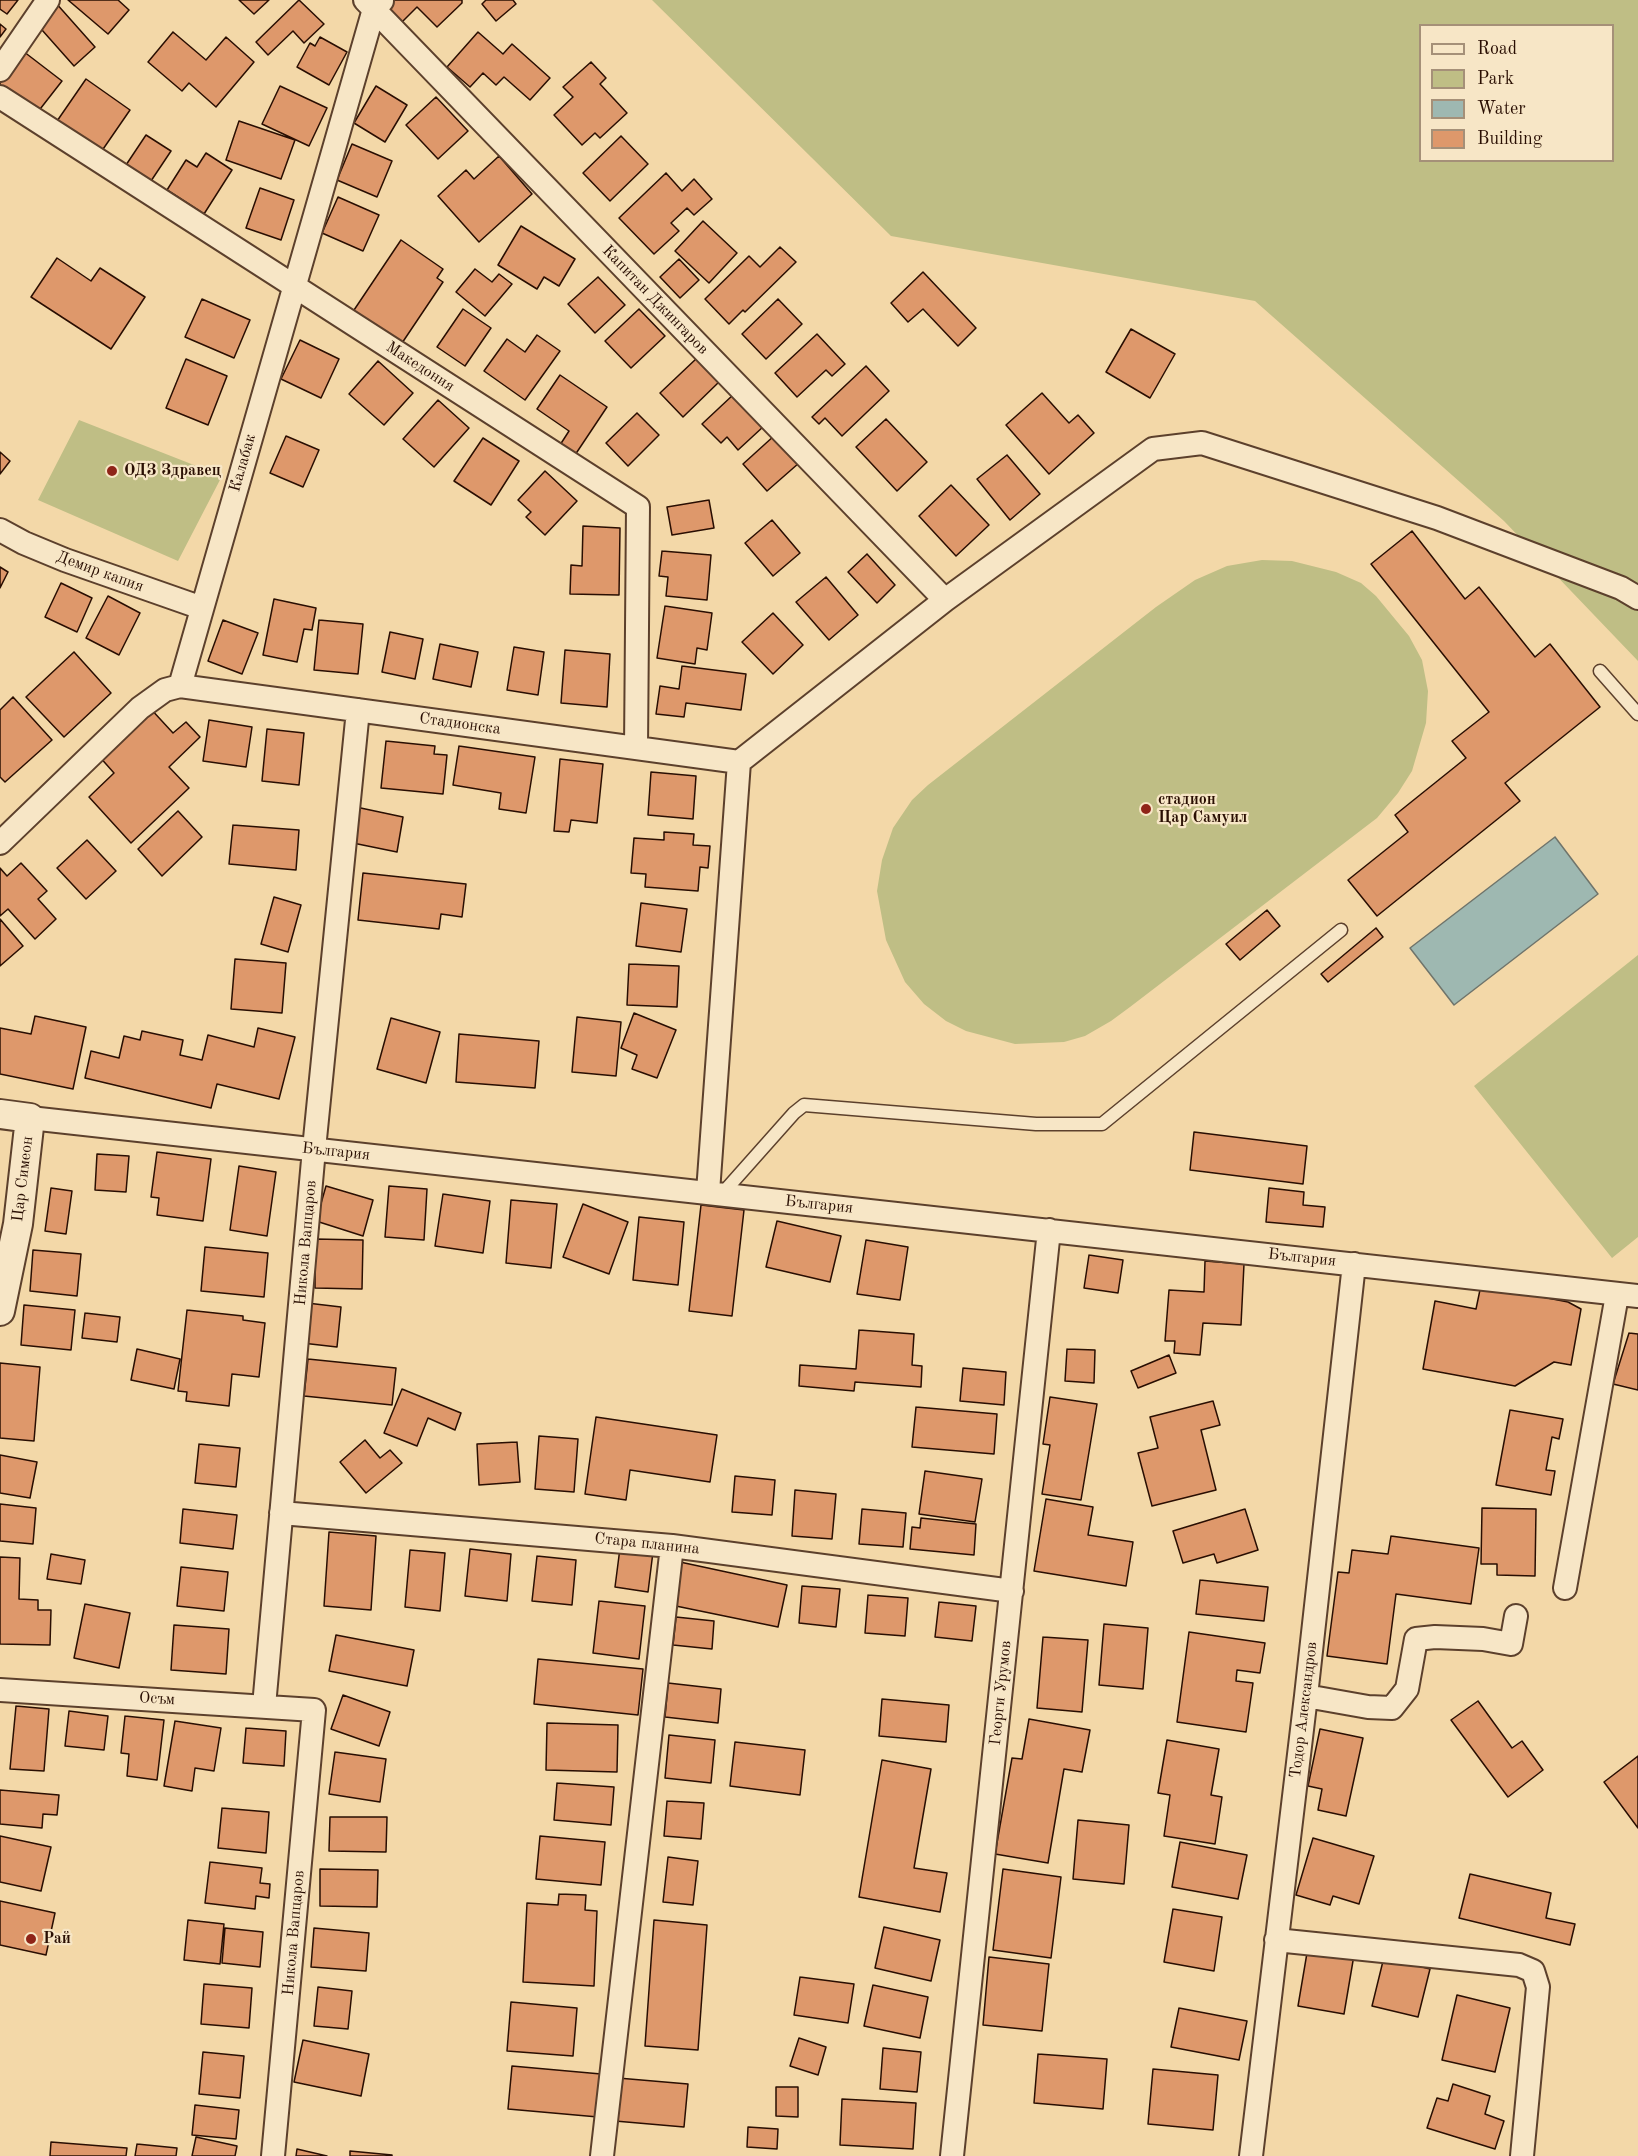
<!DOCTYPE html>
<html>
<head>
<meta charset="utf-8">
<style>
	body { margin:0 }
	#map { position:relative; width:1638px; height:2156px; overflow:hidden; background:#f3d8a8; font-family:"Old Standard TT",serif }
	canvas { display:block }
	.legend { position:absolute; left:1419px; top:24px; width:195px; height:138px; box-sizing:border-box; background:#f7e6c6; border:2px solid #a59078; margin:0; padding:8px 10px; list-style:none; font-size:18px; color:#290e02 }
	.legend li { display:flex; align-items:center; gap:12px; height:30px }
	.legend b { width:30px; border:2px solid #a59078 }
</style>
</head>
<body>
<div id="map">
<canvas width="1638" height="2156"></canvas>
<ul class="legend">
<li><b style="height:8px;background:#f7e6c6"></b>Road</li>
<li><b style="height:16px;background:#bfbe85"></b>Park</li>
<li><b style="height:16px;background:#9eb8b1"></b>Water</li>
<li><b style="height:16px;background:#de986b"></b>Building</li>
</ul>
</div>
<script>
const context = document.querySelector('canvas').getContext('2d');
context.lineJoin = 'round';
function fill(path, color) { context.fillStyle = color; context.fill(path, 'evenodd'); }
const shape = rows => new Path2D(rows.map(r => 'M' + r).join(''));
function stroke(path, color, width, dash) { context.strokeStyle = color; context.lineWidth = width; context.lineCap = dash ? 'butt' : 'round'; context.setLineDash(dash || []); context.stroke(path); }
function label(font, color, halo, rows, align = 'center') {
  context.font = font + ' "Old Standard TT",serif'; context.lineWidth = 4.5; context.setLineDash([]); context.textBaseline = 'middle'; context.strokeStyle = halo; context.fillStyle = color; for (const [text, x, y, turn = 0] of rows) {
    context.save(); context.translate(x, y); context.rotate((+turn || 0) * Math.PI / 180); context.textAlign = isNaN(turn) ? turn : align; if (halo) context.strokeText(text, 0, 0); context.fillText(text, 0, 0); context.restore();
  }
}
fill(shape([
	[652,0,1638,0,1638,661,1504,521,1255,301,891,236],
	[1420,26,1612,26,1612,160,1420,160],
	[79,420,222,476,178,561,38,500],
	[1262,560,1292,561,1336,572,1361,583,1376,596,1409,636,1422,660,1428,691,1426,723,1412,771,1398,793,1377,818,1130,1007,1111,1021,1085,1036,1064,1042,1015,1044,966,1031,946,1021,924,1004,905,982,886,940,877,891,882,860,893,828,912,800,928,785,1156,607,1195,580,1227,566],
	[1638,955,1638,1237,1612,1258,1474,1086]
]), '#bfbe85');
const water = shape([
	[1555,837,1598,894,1454,1005,1410,948,1555,837]
]);
fill(water, '#9eb8b1');
stroke(water, '#6f746b', 1.5);
const building = shape([
	[0,0,18,0,7,14,0,9,0,0],
	[68,0,118,0,129,10,108,34,68,0],
	[239,0,269,0,254,14,239,0],
	[299,0,324,24,304,43,293,31,268,55,256,42,299,0],
	[394,0,462,0,462,3,437,27,417,7,401,23,386,8,394,0],
	[486,0,513,0,516,4,496,21,482,4,486,0],
	[55,2,95,47,74,66,34,21,55,2],
	[0,24,6,29,0,37,0,24],
	[173,32,206,60,226,37,254,62,216,107,189,83,182,91,148,62,173,32],
	[478,32,503,54,512,44,550,78,530,100,504,77,496,85,483,73,470,87,447,67,478,32],
	[320,37,347,52,329,85,297,67,310,43,315,46,320,37],
	[19,48,62,81,37,113,0,85,0,72,19,48],
	[591,62,606,78,600,84,627,113,600,138,595,133,582,145,554,115,573,97,563,87,591,62],
	[86,79,130,110,99,155,55,124,86,79],
	[280,86,327,108,309,146,262,124,280,86],
	[376,86,407,105,385,142,354,123,376,86],
	[436,97,468,131,438,159,406,125,436,97],
	[239,121,295,140,281,179,226,160,239,121],
	[146,135,171,151,151,181,126,165,146,135],
	[621,136,648,164,610,201,583,173,621,136],
	[352,144,392,161,377,197,337,180,352,144],
	[206,153,232,170,204,214,167,190,186,160,197,167,206,153],
	[499,156,532,194,479,242,438,196,466,170,474,179,499,156],
	[666,173,682,191,694,179,712,199,694,215,687,208,671,223,679,231,654,254,619,218,666,173],
	[260,188,294,200,281,240,246,228,260,188],
	[338,197,379,215,363,251,322,233,338,197],
	[703,221,737,253,709,283,675,251,703,221],
	[521,226,575,259,559,286,544,277,537,289,498,265,521,226],
	[401,240,443,269,437,278,443,282,398,349,350,316,401,240],
	[780,247,796,262,745,312,743,310,729,324,705,299,749,256,760,267,780,247],
	[57,258,91,281,100,268,145,297,111,349,31,297,57,258],
	[679,259,699,280,680,298,660,277,679,259],
	[475,269,492,282,499,274,512,284,485,316,456,292,475,269],
	[923,272,976,328,958,346,923,309,908,322,891,303,923,272],
	[598,277,625,305,595,333,568,304,598,277],
	[202,299,250,320,234,358,185,337,202,299],
	[778,299,802,324,766,359,742,334,778,299],
	[463,309,491,328,465,366,437,347,463,309],
	[639,309,665,336,631,368,605,341,639,309],
	[1131,329,1175,354,1150,398,1106,372,1131,329],
	[817,334,845,364,832,376,826,370,797,397,775,373,817,334],
	[537,335,560,351,525,400,484,371,507,339,525,352,537,335],
	[300,340,339,359,321,398,281,379,300,340],
	[697,358,720,381,683,417,660,393,697,358],
	[186,359,227,376,208,425,166,408,186,359],
	[378,361,413,393,384,425,349,394,378,361],
	[866,366,889,391,842,436,825,418,819,424,812,417,866,366],
	[560,375,607,407,575,455,560,445,569,431,537,409,560,375],
	[1042,393,1069,423,1078,415,1094,433,1049,474,1006,425,1042,393],
	[734,394,764,426,738,450,727,437,721,443,702,424,734,394],
	[438,400,469,428,434,467,403,439,438,400],
	[637,413,659,435,628,466,606,443,637,413],
	[886,419,927,462,897,491,856,447,886,419],
	[775,435,799,463,767,491,743,464,775,435],
	[286,436,319,450,303,487,270,473,286,436],
	[483,438,519,461,491,505,454,481,483,438],
	[0,452,10,461,0,474,0,452],
	[1007,455,1040,494,1010,520,977,479,1007,455],
	[545,471,577,501,545,535,526,517,531,512,518,500,545,471],
	[951,485,989,525,956,556,919,516,951,485],
	[709,500,714,528,672,535,667,507,709,500],
	[772,520,800,553,773,576,745,543,772,520],
	[583,526,620,528,619,595,570,594,571,565,582,566,583,526],
	[1412,531,1465,599,1479,587,1535,657,1550,644,1600,707,1505,783,1520,801,1377,916,1348,880,1408,832,1395,815,1466,758,1452,741,1489,712,1371,564,1412,531],
	[662,551,711,555,707,600,666,596,668,577,659,576,662,551],
	[867,554,895,585,877,603,848,572,867,554],
	[0,567,8,572,0,588,0,567],
	[826,577,858,615,829,640,796,602,826,577],
	[61,583,92,598,77,632,45,617,61,583],
	[108,596,140,613,119,655,86,638,108,596],
	[274,599,316,608,312,630,304,629,297,662,263,655,274,599],
	[665,606,712,613,707,650,697,648,695,664,657,658,665,606],
	[773,613,803,645,773,674,742,642,773,613],
	[223,620,258,633,242,674,208,661,223,620],
	[319,620,363,624,358,674,314,670,319,620],
	[390,632,423,639,415,679,382,672,390,632],
	[440,644,478,652,471,687,433,679,440,644],
	[514,647,544,652,538,695,507,690,514,647],
	[565,650,610,654,607,707,561,703,565,650],
	[74,652,111,693,64,737,26,697,74,652],
	[682,666,746,674,741,710,686,703,684,717,656,714,660,686,679,689,682,666],
	[13,697,52,740,5,782,0,777,0,710,13,697],
	[149,707,173,733,186,722,200,737,169,767,189,788,131,843,89,797,114,773,98,755,149,707],
	[209,720,252,727,246,767,203,761,209,720],
	[267,729,304,733,299,785,262,781,267,729],
	[386,741,435,746,434,754,447,755,443,794,381,788,386,741],
	[459,746,535,757,526,813,499,809,501,793,453,785,459,746],
	[560,759,603,764,597,823,571,820,569,832,554,831,560,759],
	[651,772,696,776,693,819,648,815,651,772],
	[356,807,403,817,397,852,348,842,356,807],
	[178,811,202,837,162,876,138,849,178,811],
	[233,825,299,830,296,870,229,864,233,825],
	[664,832,694,834,693,845,710,846,708,868,700,867,698,891,645,887,646,874,631,873,634,838,664,840,664,832],
	[87,840,116,871,86,899,57,868,87,840],
	[21,863,47,891,38,899,56,919,35,939,8,909,0,916,0,868,7,876,21,863],
	[363,873,466,884,462,917,441,914,439,929,358,920,363,873],
	[274,897,301,905,288,952,261,944,274,897],
	[641,903,687,909,681,952,636,946,641,903],
	[1267,910,1280,926,1240,960,1226,944,1267,910],
	[0,919,23,946,0,966,0,919],
	[1376,928,1383,937,1328,982,1321,974,1376,928],
	[235,959,286,963,282,1013,231,1009,235,959],
	[629,964,679,966,677,1007,627,1005,629,964],
	[634,1013,676,1030,657,1078,632,1069,637,1055,621,1048,634,1013],
	[35,1016,86,1027,73,1089,0,1074,0,1028,31,1034,35,1016],
	[577,1017,621,1022,616,1076,572,1072,577,1017],
	[391,1018,440,1032,426,1083,377,1069,391,1018],
	[258,1028,295,1037,279,1099,217,1084,211,1108,85,1078,91,1051,119,1058,124,1036,140,1040,142,1031,183,1040,180,1055,202,1060,208,1035,254,1047,258,1028],
	[459,1034,539,1041,535,1088,456,1082,459,1034],
	[1194,1132,1307,1146,1303,1184,1190,1170,1194,1132],
	[157,1152,211,1159,203,1221,157,1215,159,1198,151,1197,157,1152],
	[97,1154,129,1156,126,1192,95,1190,97,1154],
	[239,1166,276,1172,267,1236,230,1230,239,1166],
	[326,1186,373,1200,363,1236,316,1221,326,1186],
	[389,1186,427,1189,424,1240,385,1237,389,1186],
	[51,1188,72,1191,66,1234,45,1231,51,1188],
	[1269,1188,1304,1192,1303,1205,1325,1207,1323,1227,1266,1222,1269,1188],
	[443,1194,490,1201,483,1253,435,1246,443,1194],
	[511,1200,557,1204,551,1268,506,1263,511,1200],
	[583,1204,628,1222,609,1274,563,1257,583,1204],
	[701,1205,744,1210,732,1316,689,1311,701,1205],
	[639,1217,684,1222,678,1285,633,1280,639,1217],
	[777,1221,841,1236,830,1282,766,1267,777,1221],
	[315,1239,363,1240,362,1289,315,1288,315,1239],
	[866,1240,908,1247,900,1300,857,1294,866,1240],
	[205,1247,268,1253,264,1297,201,1291,205,1247],
	[33,1250,81,1254,77,1296,30,1291,33,1250],
	[1089,1255,1123,1260,1118,1293,1084,1288,1089,1255],
	[1205,1261,1244,1264,1241,1325,1203,1323,1200,1355,1174,1353,1175,1341,1165,1341,1169,1290,1204,1292,1205,1261],
	[1481,1285,1568,1302,1581,1309,1571,1365,1554,1362,1515,1386,1423,1369,1435,1301,1476,1309,1481,1285],
	[307,1303,341,1307,337,1347,302,1343,307,1303],
	[24,1305,75,1310,71,1350,21,1345,24,1305],
	[187,1310,243,1316,243,1320,265,1323,259,1377,232,1374,229,1406,186,1401,187,1392,178,1391,187,1310],
	[85,1313,120,1317,117,1342,82,1338,85,1313],
	[859,1330,914,1334,912,1365,922,1366,921,1387,855,1382,854,1391,799,1386,800,1365,856,1369,859,1330],
	[1629,1333,1638,1334,1638,1390,1613,1384,1629,1333],
	[137,1349,180,1359,174,1389,131,1380,137,1349],
	[1067,1349,1095,1350,1094,1383,1065,1381,1067,1349],
	[1169,1355,1176,1373,1138,1388,1131,1371,1169,1355],
	[308,1359,396,1368,392,1405,304,1396,308,1359],
	[0,1363,40,1367,34,1441,0,1438,0,1363],
	[963,1368,1006,1372,1004,1405,960,1401,963,1368],
	[402,1389,461,1413,455,1430,428,1418,417,1446,384,1433,402,1389],
	[1050,1397,1097,1404,1081,1500,1042,1494,1050,1445,1043,1444,1050,1397],
	[1213,1401,1220,1425,1201,1430,1216,1490,1152,1506,1138,1453,1158,1448,1150,1417,1213,1401],
	[916,1407,997,1414,994,1454,912,1447,916,1407],
	[1510,1410,1563,1419,1559,1439,1552,1437,1546,1470,1555,1471,1551,1495,1496,1485,1510,1410],
	[596,1417,717,1435,710,1482,630,1470,626,1500,585,1494,596,1417],
	[539,1436,578,1439,574,1492,535,1489,539,1436],
	[365,1440,380,1458,390,1450,402,1463,366,1493,340,1462,365,1440],
	[517,1442,520,1482,479,1485,477,1444,517,1442],
	[199,1444,240,1448,236,1487,195,1483,199,1444],
	[0,1455,37,1462,30,1498,0,1493,0,1455],
	[925,1471,982,1479,975,1522,919,1514,925,1471],
	[735,1476,775,1480,772,1515,732,1512,735,1476],
	[795,1490,836,1494,832,1539,792,1536,795,1490],
	[1046,1499,1093,1507,1088,1535,1133,1542,1126,1586,1034,1571,1046,1499],
	[0,1504,36,1508,33,1544,0,1541,0,1504],
	[1482,1508,1536,1509,1535,1576,1497,1575,1497,1564,1481,1564,1482,1508],
	[183,1509,237,1515,233,1549,180,1543,183,1509],
	[862,1509,906,1513,903,1547,859,1544,862,1509],
	[1245,1509,1258,1550,1217,1563,1214,1554,1183,1563,1173,1531,1245,1509],
	[921,1518,976,1524,974,1555,910,1549,912,1527,920,1528,921,1518],
	[329,1532,376,1536,371,1610,324,1606,329,1532],
	[1391,1536,1479,1548,1471,1604,1396,1594,1387,1664,1327,1656,1338,1572,1349,1573,1352,1550,1388,1554,1391,1536],
	[620,1548,653,1552,648,1592,615,1587,620,1548],
	[470,1549,511,1554,507,1601,465,1596,470,1549],
	[410,1550,445,1553,440,1611,405,1607,410,1550],
	[51,1554,85,1560,81,1584,47,1579,51,1554],
	[537,1556,576,1560,572,1605,532,1601,537,1556],
	[0,1557,20,1558,19,1599,38,1600,38,1610,51,1610,50,1645,0,1644,0,1557],
	[680,1562,787,1585,778,1627,671,1605,680,1562],
	[181,1567,228,1572,224,1611,177,1606,181,1567],
	[1200,1580,1268,1587,1264,1621,1196,1614,1200,1580],
	[802,1586,840,1589,836,1627,799,1623,802,1586],
	[868,1595,908,1598,905,1636,865,1633,868,1595],
	[599,1601,645,1606,639,1659,593,1653,599,1601],
	[939,1602,976,1606,972,1641,935,1637,939,1602],
	[85,1604,130,1613,119,1668,74,1658,85,1604],
	[676,1617,714,1621,712,1649,673,1645,676,1617],
	[1104,1624,1148,1628,1143,1689,1099,1685,1104,1624],
	[174,1625,229,1629,226,1674,171,1670,174,1625],
	[1189,1632,1265,1643,1260,1673,1237,1670,1236,1681,1253,1683,1246,1732,1177,1722,1189,1632],
	[336,1635,414,1650,407,1686,329,1671,336,1635],
	[1043,1637,1088,1640,1082,1712,1037,1708,1043,1637],
	[538,1659,643,1669,638,1715,534,1704,538,1659],
	[668,1683,721,1689,718,1723,665,1717,668,1683],
	[343,1695,390,1712,379,1746,331,1729,343,1695],
	[882,1699,949,1705,946,1742,879,1736,882,1699],
	[1478,1701,1512,1748,1522,1741,1543,1770,1508,1797,1451,1720,1478,1701],
	[16,1706,49,1709,44,1771,10,1769,16,1706],
	[69,1711,108,1716,104,1750,65,1746,69,1711],
	[125,1716,164,1720,157,1780,127,1776,129,1754,121,1753,125,1716],
	[1029,1719,1090,1730,1082,1772,1064,1769,1048,1863,995,1854,1012,1758,1022,1759,1029,1719],
	[175,1721,221,1728,214,1771,195,1768,192,1791,164,1786,175,1721],
	[547,1723,618,1725,617,1772,546,1770,547,1723],
	[246,1728,286,1731,284,1766,243,1763,246,1728],
	[1320,1729,1363,1738,1346,1816,1318,1810,1322,1789,1308,1786,1320,1729],
	[669,1735,715,1740,711,1783,665,1778,669,1735],
	[1167,1740,1219,1749,1211,1795,1222,1797,1215,1844,1164,1836,1170,1795,1158,1793,1167,1740],
	[735,1742,805,1750,800,1795,730,1786,735,1742],
	[335,1752,386,1759,380,1802,329,1794,335,1752],
	[1638,1756,1638,1828,1604,1782,1638,1756],
	[882,1760,931,1769,914,1868,947,1873,940,1912,859,1897,882,1760],
	[557,1783,614,1787,611,1825,554,1820,557,1783],
	[0,1790,59,1795,57,1815,43,1814,42,1828,0,1824,0,1790],
	[667,1801,704,1803,701,1839,664,1836,667,1801],
	[222,1808,269,1812,266,1853,218,1848,222,1808],
	[330,1817,387,1817,386,1852,329,1851,330,1817],
	[1078,1820,1129,1825,1124,1884,1073,1879,1078,1820],
	[0,1836,51,1847,41,1891,0,1882,0,1836],
	[540,1836,605,1842,601,1885,536,1879,540,1836],
	[1313,1838,1374,1856,1359,1904,1333,1896,1330,1905,1296,1895,1313,1838],
	[1180,1842,1247,1855,1238,1899,1172,1887,1180,1842],
	[668,1857,698,1861,693,1905,663,1902,668,1857],
	[210,1862,262,1868,260,1883,270,1884,269,1898,256,1896,255,1909,205,1903,210,1862],
	[320,1869,378,1870,377,1907,320,1906,320,1869],
	[1003,1869,1061,1877,1051,1958,993,1950,1003,1869],
	[1470,1874,1551,1893,1546,1918,1575,1924,1570,1945,1459,1918,1470,1874],
	[559,1894,586,1895,585,1910,597,1911,594,1986,523,1982,527,1903,558,1905,559,1894],
	[0,1901,55,1913,46,1955,0,1945,0,1901],
	[1173,1909,1222,1917,1214,1971,1164,1962,1173,1909],
	[188,1920,224,1924,220,1964,184,1960,188,1920],
	[654,1920,707,1925,698,2050,645,2046,654,1920],
	[884,1927,940,1940,931,1981,875,1968,884,1927],
	[225,1928,263,1932,260,1967,222,1963,225,1928],
	[314,1928,369,1933,366,1971,311,1967,314,1928],
	[1308,1947,1354,1955,1344,2014,1298,2006,1308,1947],
	[989,1957,1049,1964,1042,2031,983,2025,989,1957],
	[1384,1957,1430,1969,1418,2017,1372,2006,1384,1957],
	[800,1977,854,1984,848,2023,794,2015,800,1977],
	[204,1984,252,1988,249,2028,201,2024,204,1984],
	[873,1985,928,1997,920,2038,864,2026,873,1985],
	[318,1987,352,1991,348,2029,314,2026,318,1987],
	[1457,1995,1510,2008,1495,2072,1442,2060,1457,1995],
	[511,2002,577,2008,573,2056,507,2051,511,2002],
	[1179,2008,1247,2021,1239,2060,1171,2047,1179,2008],
	[799,2038,826,2047,818,2075,790,2066,799,2038],
	[303,2040,369,2054,361,2096,294,2082,303,2040],
	[883,2048,921,2052,917,2092,880,2089,883,2048],
	[203,2052,244,2056,240,2098,199,2094,203,2052],
	[1038,2054,1107,2059,1103,2109,1034,2103,1038,2054],
	[512,2066,601,2074,598,2117,508,2109,512,2066],
	[1153,2069,1218,2075,1213,2130,1148,2124,1153,2069],
	[618,2078,688,2084,684,2127,615,2121,618,2078],
	[1453,2084,1490,2096,1485,2114,1504,2121,1495,2149,1427,2128,1437,2098,1448,2101,1453,2084],
	[776,2087,798,2087,798,2117,776,2116,776,2087],
	[842,2099,916,2103,913,2149,840,2145,842,2099],
	[195,2105,239,2110,236,2139,192,2135,195,2105],
	[748,2127,778,2129,777,2149,747,2147,748,2127],
	[196,2137,237,2146,235,2156,192,2156,196,2137],
	[51,2142,127,2148,126,2156,50,2156,51,2142],
	[137,2144,177,2148,176,2156,135,2156,137,2144],
	[297,2149,327,2156,296,2156,297,2149],
	[350,2151,392,2155,392,2156,350,2156,350,2151]
]);
fill(building, '#de986b');
stroke(building, '#290e02', 1.5);
const service = shape([
	[1600,671,1638,714],
	[722,1194,794,1113,804,1105,1036,1124,1102,1124,1341,930]
]);
const minor = shape([
	[365,0,945,600],
	[0,70,48,0],
	[0,97,638,507,636,748],
	[0,530,24,543,65,560,202,608],
	[180,686,374,9,382,1],
	[0,843,140,708,165,690,180,686,739,762],
	[30,1118,1638,1296],
	[708,1192,739,762,945,600,1153,449,1202,443,1437,518,1621,588,1638,598],
	[281,1513,672,1546,1012,1591],
	[1565,1588,1617,1295],
	[0,1690,314,1710,273,2156],
	[1306,1696,1368,1707,1392,1708,1407,1689,1416,1639,1435,1637,1483,1639,1511,1644,1516,1616],
	[264,1706,314,1149,358,710],
	[1276,1940,1519,1965,1533,1971,1538,1987,1522,2156],
	[602,2156,672,1546],
	[952,2156,1049,1230],
	[1251,2156,1306,1696,1354,1264]
]);
const tertiary = shape([
	[0,1114,30,1118,18,1224,0,1311]
]);
stroke(service, '#5c402c', 15);
stroke(minor, '#5c402c', 26);
stroke(tertiary, '#5c402c', 32);
stroke(service, '#f7e6c6', 12);
stroke(minor, '#f7e6c6', 22);
stroke(tertiary, '#f7e6c6', 28);
for (const [x, y, r, color] of [
	[112,471,6,"#8f2418"],
	[1146,809,6,"#8f2418"],
	[31,1939,6,"#8f2418"]
]) { const dot = new Path2D(); dot.arc(x, y, r, 0, 2 * Math.PI); context.fillStyle = color; context.fill(dot); stroke(dot, '#f7e6c6', 2); }
label('16px', '#290e02', '#f7e6c6', [
	["Капитан Джингаров",655,300,46],
	["Македония",420,367,33],
	["Калабак",243,463,-74],
	["Демир капия",100,572,20],
	["Стадионска",460,724,8],
	["България",336,1152,6],
	["Цар Симеон",23,1179,-83],
	["България",819,1205,6],
	["Никола Вапцаров",306,1243,-85],
	["България",1302,1258,6],
	["Стара планина",647,1544,6],
	["Георги Урумов",1001,1693,-84],
	["Осъм",157,1699,3],
	["Тодор Александров",1304,1710,-83],
	["Никола Вапцаров",294,1933,-85]
]);
label('bold 16px', '#290e02', '#f7e6c6', [
	["ОДЗ Здравец",124,471],
	["стадион",1158,800],
	["Цар Самуил",1158,818],
	["Рай",43,1939]
], 'left');
</script>
</body>
</html>
